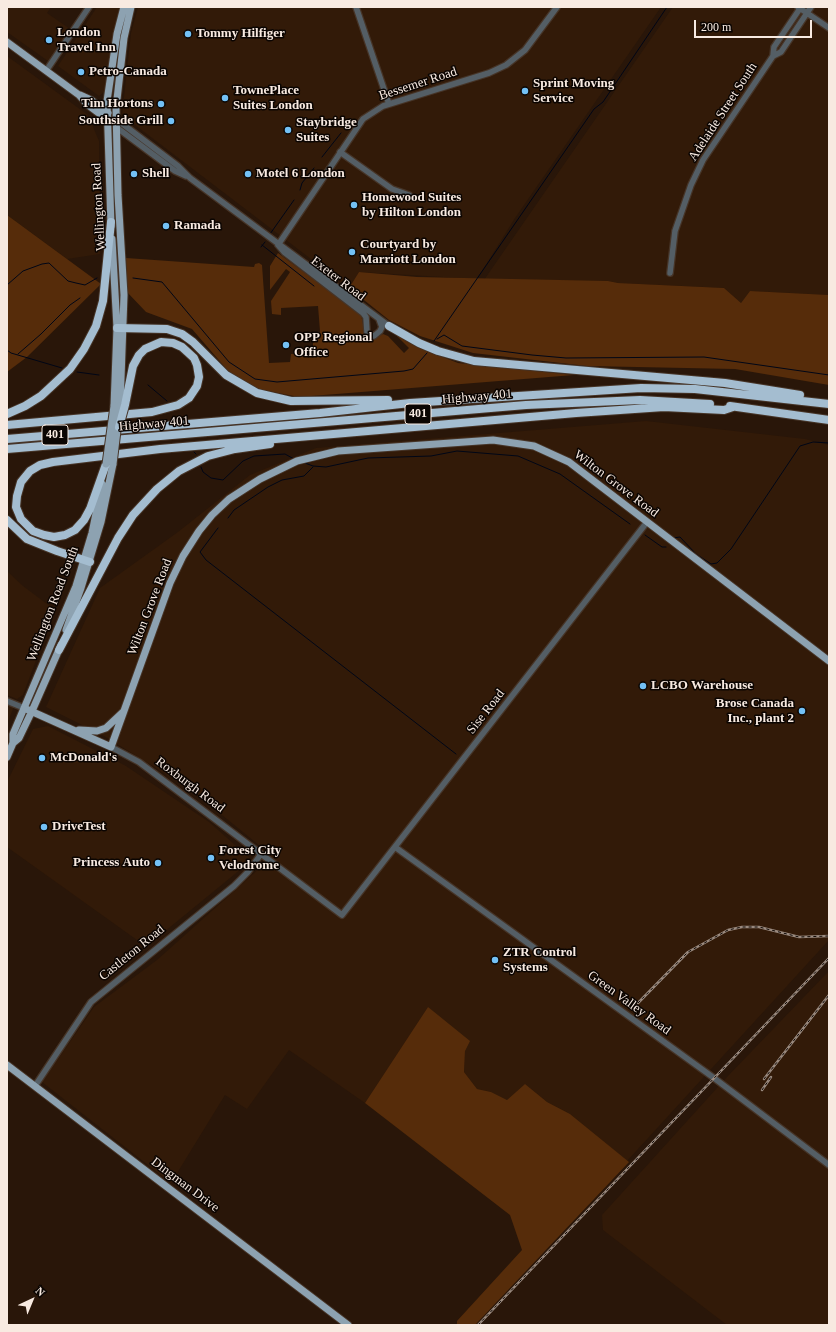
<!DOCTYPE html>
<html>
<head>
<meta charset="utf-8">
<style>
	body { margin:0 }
	#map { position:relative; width:836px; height:1332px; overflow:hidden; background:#291609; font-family:"Times New Roman",serif }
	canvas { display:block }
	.frame { position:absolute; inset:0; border:8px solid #f8eae1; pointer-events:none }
	.north { position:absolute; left:12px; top:1280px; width:40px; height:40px; -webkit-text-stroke:3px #0b0502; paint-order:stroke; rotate:44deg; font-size:11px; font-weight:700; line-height:16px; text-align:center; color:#f8eae1 }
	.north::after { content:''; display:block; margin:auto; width:14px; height:18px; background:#f8eae1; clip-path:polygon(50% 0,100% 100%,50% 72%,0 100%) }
	.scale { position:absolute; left:694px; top:20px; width:118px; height:18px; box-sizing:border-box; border:2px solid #f8eae1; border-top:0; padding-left:5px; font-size:12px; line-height:14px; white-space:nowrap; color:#f8eae1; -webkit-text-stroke:3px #0b0502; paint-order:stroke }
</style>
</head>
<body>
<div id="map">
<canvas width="836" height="1332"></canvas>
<div class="frame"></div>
<div class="north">N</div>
<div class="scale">200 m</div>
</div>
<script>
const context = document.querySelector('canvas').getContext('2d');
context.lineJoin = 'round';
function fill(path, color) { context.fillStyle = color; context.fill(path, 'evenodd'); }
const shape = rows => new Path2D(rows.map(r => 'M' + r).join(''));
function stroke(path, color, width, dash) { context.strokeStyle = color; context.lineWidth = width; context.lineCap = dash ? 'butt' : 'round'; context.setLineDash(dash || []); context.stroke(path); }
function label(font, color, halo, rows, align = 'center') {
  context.font = font + ' "Times New Roman",serif'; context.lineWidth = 3; context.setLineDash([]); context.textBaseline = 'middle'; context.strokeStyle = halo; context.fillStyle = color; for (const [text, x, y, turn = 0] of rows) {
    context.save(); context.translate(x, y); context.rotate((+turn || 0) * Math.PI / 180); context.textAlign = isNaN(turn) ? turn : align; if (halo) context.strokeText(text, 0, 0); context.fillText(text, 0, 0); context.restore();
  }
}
fill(shape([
	[7,7,51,7,47,13,70,29,48,61,7,32],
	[97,7,119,7,104,92,99,96,58,66],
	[138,7,661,7,515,218,477,279,359,272,349,288,122,115,131,33],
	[673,7,829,7,829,295,750,291,741,303,724,288,618,283,608,281,484,280],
	[7,56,88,115,99,141,100,254,67,259,7,215],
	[646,421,805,439,829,445,829,940,627,1161,570,1114,547,1102,525,1084,507,1100,491,1092,477,1089,464,1072,465,1051,428,1007,365,1103,289,1050,247,1109,225,1095,171,1183,42,1082,94,1007,157,960,261,867,270,854,190,789,104,736,46,707,100,588,178,532,250,475,316,448],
	[7,571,23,586,55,610,23,695,17,699,7,695],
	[7,701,15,704,7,724],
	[48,726,126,766,209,822,252,860,164,932,144,945,7,847,7,782,33,729],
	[829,971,829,1325,727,1325,603,1230,602,1215,727,1077]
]), '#321a08');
fill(shape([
	[7,215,101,284,27,357,7,372],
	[278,253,361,314,365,335,372,340,383,334,388,336,404,353,409,348,394,333,417,347,458,363,574,375,299,397,257,389,244,383,230,373,192,329,146,312,127,292,126,258,254,267,255,264,259,263,262,265,269,363,290,362,291,354,313,352,313,343,318,339,320,331,318,306,281,308,281,315,272,314,271,301,290,272,286,269,270,290,270,266],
	[359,272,417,277,608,281,618,283,724,288,741,303,750,291,829,295,829,385,735,369,587,366,473,353,420,336,389,320,349,288],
	[428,1007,470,1041,465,1051,464,1072,477,1089,491,1092,507,1100,525,1084,547,1102,570,1114,629,1162,475,1325,457,1325,457,1321,522,1250,510,1215,365,1103]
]), '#562c0a');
stroke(shape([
	[322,157,341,133],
	[300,190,302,183,314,168],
	[270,234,294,200],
	[262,245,314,286],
	[261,247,265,242],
	[133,278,162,282,229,362,255,379,277,382,404,371,413,369,427,353],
	[7,285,23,271,42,264,49,263,68,281,76,283,85,285,97,278],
	[437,339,444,335,462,346,532,355,566,358,704,357,829,375],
	[434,341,594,109,603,102,667,7],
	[7,350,11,353,62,368],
	[18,354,41,334,70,305,80,298],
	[77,372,99,375],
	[148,385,167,401],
	[194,452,196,454],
	[305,463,313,466,326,467,368,458,431,456,457,451,518,456,560,474,630,524],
	[201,467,203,472,211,478,223,480,243,461,254,456,285,454,294,459],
	[228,518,234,510,268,487,282,480,304,476,313,467],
	[218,528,200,552,206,560,456,754],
	[645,535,662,547,666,547],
	[673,538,680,537,696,554,711,564,717,563,731,549,800,446,813,442,829,443]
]), '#000616', 1);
const minor = shape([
	[356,7,389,104],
	[798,7,829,28],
	[773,56,774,47,801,7],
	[46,71,89,7],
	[116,119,178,166,190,178,389,326],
	[116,127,175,171,186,176],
	[340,152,392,189,409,195],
	[278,245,363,119,383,106,489,73,506,65,525,50,557,7],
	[278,245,284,252,363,313,366,317,367,332,370,335,374,336,380,331,382,327,379,319],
	[670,273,675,231,691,185,703,160,773,56,781,52,811,7],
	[7,701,24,708],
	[111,747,139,762,342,915,647,522],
	[395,847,714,1078,829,1165],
	[35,1086,91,1002,234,886,248,872,261,854]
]);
const major = shape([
	[7,42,79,95,88,105,108,120],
	[80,95,91,100,108,113],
	[111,226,107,101,117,34,124,7],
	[112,239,117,328,114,406],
	[120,406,124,295,118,195,116,108,124,38,131,7],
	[66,630,81,588,101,522,113,464],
	[24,708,111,747,170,583,183,556,199,531,212,515,229,499,260,479,297,461,338,451,493,440,534,446,569,462,829,661],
	[79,730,97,731,106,728,123,712],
	[13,743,19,738,32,711,61,645],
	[7,757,13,743,13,734,76,586,92,533,102,484],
	[7,1065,348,1325]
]);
const highway = shape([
	[389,326,419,343,438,351,474,361,725,383,800,395],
	[117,328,167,329,182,334,193,342,226,375,257,393,291,401,388,400],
	[730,406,829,420],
	[7,414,25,406,41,396,70,369,84,349,96,326,103,301,111,222],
	[7,425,152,412,178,405,189,398,197,386,199,377,197,365,194,358,182,347,173,343,161,342,145,349,139,355,133,366,125,405],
	[7,439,320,413,410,403,641,388,695,389,829,404],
	[7,449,526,405,640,400,710,404],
	[106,464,90,509,84,520,75,530,65,535,54,537,44,535,33,531,21,519,16,507,17,496,21,482,30,471,40,465,53,462,160,449,576,413,664,407,724,410,733,407],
	[7,520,27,539,57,551,90,562],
	[59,650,118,538,133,515,157,489,179,471,208,456,235,449,270,444]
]);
stroke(minor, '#463427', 8);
stroke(major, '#463427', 9);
stroke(highway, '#463427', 10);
stroke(minor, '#545e65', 5.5);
stroke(major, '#8da2b1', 7);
stroke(highway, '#a4bdd0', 8);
const rail = shape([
	[638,1003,688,952,728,930,742,927,759,927,799,937,829,936],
	[764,1079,829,995],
	[762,1090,771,1077],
	[478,1325,829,958]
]);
stroke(rail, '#9a8a7f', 2.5);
stroke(rail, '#0b0502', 1, [3]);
const majorBridge = shape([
	[106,464,114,406],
	[113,464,120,406]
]);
const highwayBridge = shape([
	[119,427,125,405]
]);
stroke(majorBridge, '#463427', 9, []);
stroke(highwayBridge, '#463427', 10, []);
stroke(majorBridge, '#8da2b1', 7);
stroke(highwayBridge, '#a4bdd0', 8);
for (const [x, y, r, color] of [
	[188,34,4,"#73c1f6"],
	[49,40,4,"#73c1f6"],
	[81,72,4,"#73c1f6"],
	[525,91,4,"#73c1f6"],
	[225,98,4,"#73c1f6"],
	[161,104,4,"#73c1f6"],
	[171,121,4,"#73c1f6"],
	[288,130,4,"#73c1f6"],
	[134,174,4,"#73c1f6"],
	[248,174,4,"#73c1f6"],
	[354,205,4,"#73c1f6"],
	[166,226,4,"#73c1f6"],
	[352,252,4,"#73c1f6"],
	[286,345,4,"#73c1f6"],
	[643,686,4,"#73c1f6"],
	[802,711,4,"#73c1f6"],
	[42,758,4,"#73c1f6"],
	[44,827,4,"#73c1f6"],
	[211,858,4,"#73c1f6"],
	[158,863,4,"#73c1f6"],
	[495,960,4,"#73c1f6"]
]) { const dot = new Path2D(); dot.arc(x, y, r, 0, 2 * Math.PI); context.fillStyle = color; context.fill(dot); stroke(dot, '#0b0502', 1.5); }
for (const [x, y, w] of [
	[418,414,26],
	[55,435,26]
]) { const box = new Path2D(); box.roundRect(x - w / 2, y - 10, w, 20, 3); context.fillStyle = '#0b0502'; context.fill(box); stroke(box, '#f8eae1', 1); }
label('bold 12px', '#f8eae1', null, [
	["401",418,414],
	["401",55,435]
]);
label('bold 13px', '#f8eae1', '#0b0502', [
	["London",57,33],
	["Travel Inn",57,48],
	["Tommy Hilfiger",196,34],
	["Petro-Canada",89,72],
	["Sprint Moving",533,84],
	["Service",533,99],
	["TownePlace",233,91],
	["Suites London",233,106],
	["Tim Hortons",153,104,"right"],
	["Southside Grill",163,121,"right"],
	["Staybridge",296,123],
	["Suites",296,138],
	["Shell",142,174],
	["Motel 6 London",256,174],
	["Homewood Suites",362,198],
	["by Hilton London",362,213],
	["Ramada",174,226],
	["Courtyard by",360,245],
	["Marriott London",360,260],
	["OPP Regional",294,338],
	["Office",294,353],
	["LCBO Warehouse",651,686],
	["Brose Canada",794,704,"right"],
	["Inc., plant 2",794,719,"right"],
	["McDonald's",50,758],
	["DriveTest",52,827],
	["Forest City",219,851],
	["Velodrome",219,866],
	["Princess Auto",150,863,"right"],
	["ZTR Control",503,953],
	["Systems",503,968]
], 'left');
label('13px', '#f8eae1', '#0b0502', [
	["Bessemer Road",418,84,-18],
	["Adelaide Street South",723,112,-57],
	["Wellington Road",99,207,-93],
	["Exeter Road",338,279,37],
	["Highway 401",477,397,-5],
	["Highway 401",154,424,-5],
	["Wilton Grove Road",616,484,37],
	["Wellington Road South",53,604,-69],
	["Wilton Grove Road",150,607,-69],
	["Sise Road",486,712,-52],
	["Roxburgh Road",190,785,37],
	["Castleton Road",132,953,-39],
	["Green Valley Road",629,1003,36],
	["Dingman Drive",185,1185,37]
]);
</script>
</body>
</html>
